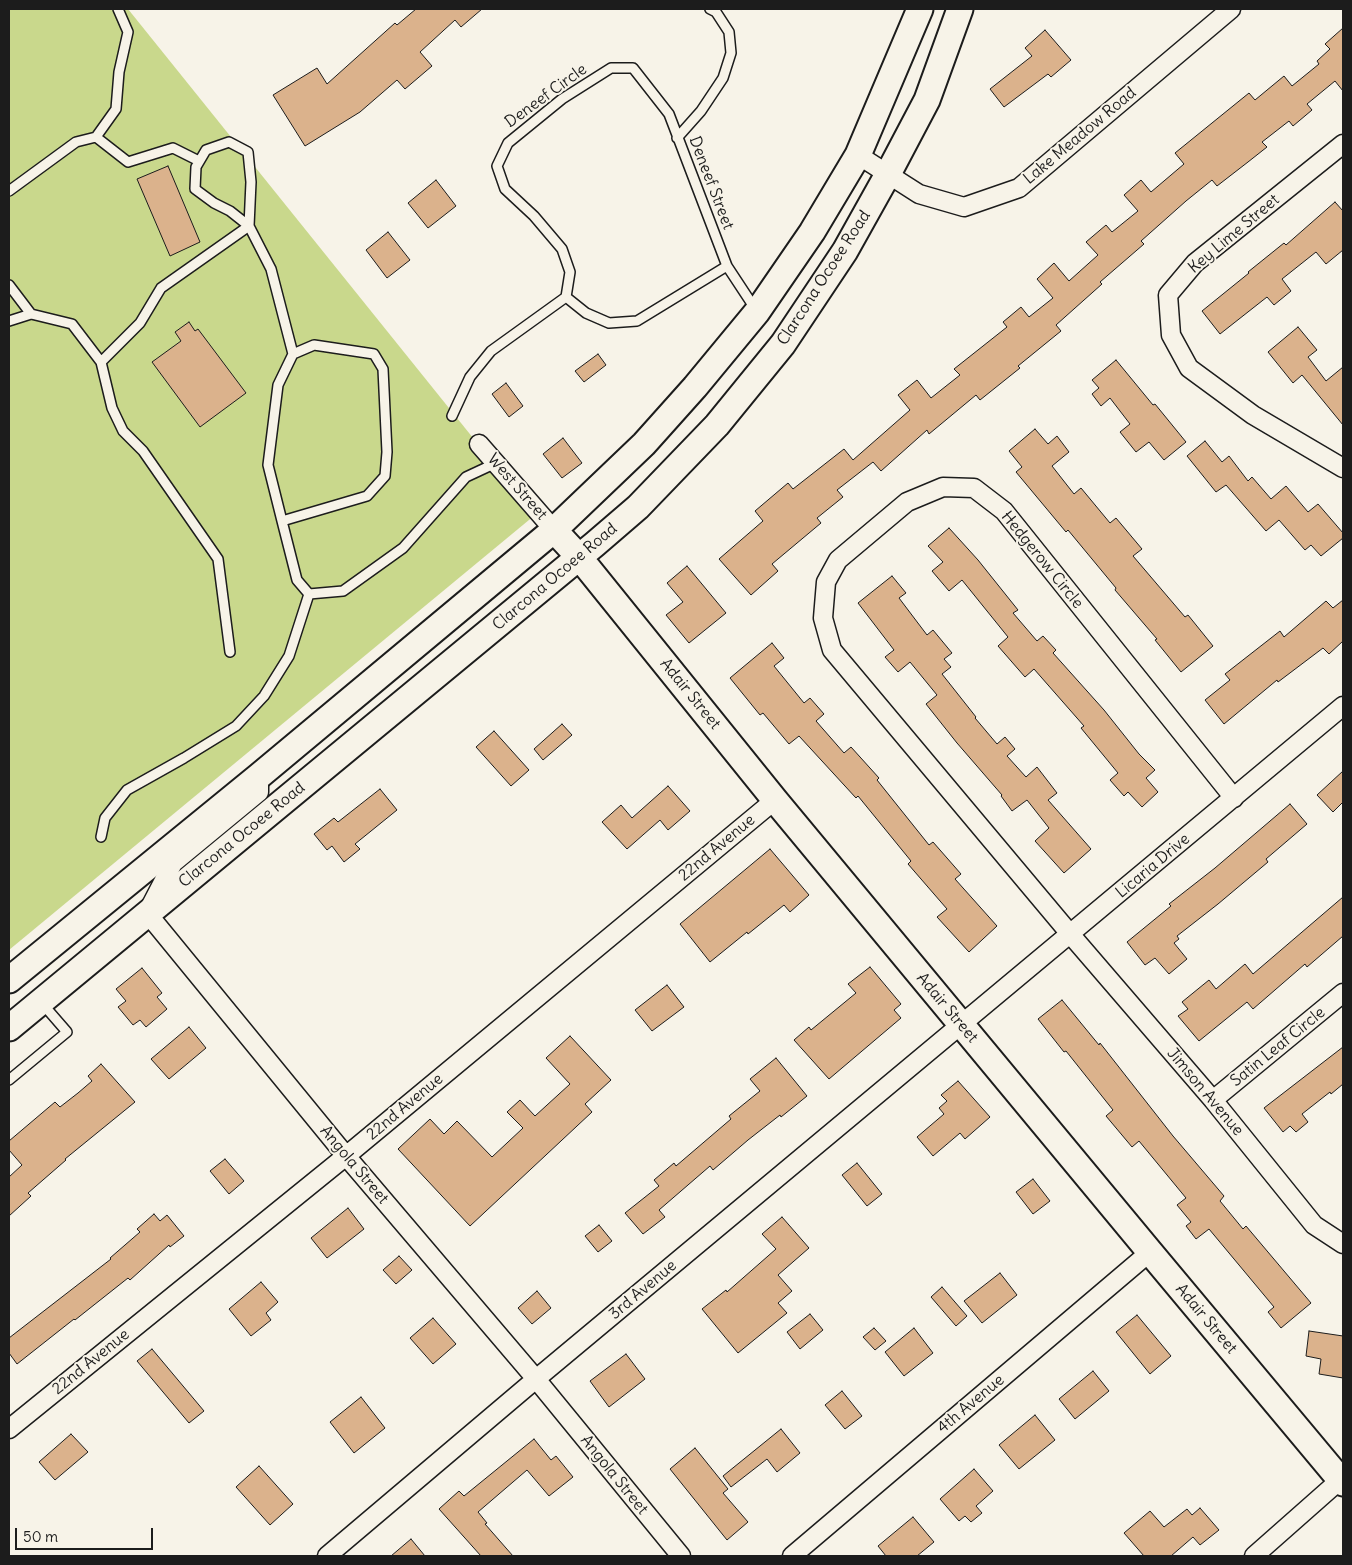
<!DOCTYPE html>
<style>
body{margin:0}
#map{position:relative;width:1352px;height:1565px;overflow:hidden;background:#f7f3e8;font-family:Delius,sans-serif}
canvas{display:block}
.frame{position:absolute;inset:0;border:10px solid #1c1c1c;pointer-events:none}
.scale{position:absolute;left:15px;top:1528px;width:138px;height:22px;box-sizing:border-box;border:2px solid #1c1c1c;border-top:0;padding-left:6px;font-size:15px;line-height:18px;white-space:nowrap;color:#1c1c1c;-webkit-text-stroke:4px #f7f3e8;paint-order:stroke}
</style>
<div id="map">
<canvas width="1352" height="1565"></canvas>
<div class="frame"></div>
<div class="scale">50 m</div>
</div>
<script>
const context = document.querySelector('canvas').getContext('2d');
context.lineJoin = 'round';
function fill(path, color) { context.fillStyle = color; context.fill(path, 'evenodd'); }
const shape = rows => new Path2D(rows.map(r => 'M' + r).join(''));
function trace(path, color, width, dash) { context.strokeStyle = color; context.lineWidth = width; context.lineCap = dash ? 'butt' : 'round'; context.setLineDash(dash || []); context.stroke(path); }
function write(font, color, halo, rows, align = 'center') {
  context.font = font + ' Delius,sans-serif'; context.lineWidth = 4; context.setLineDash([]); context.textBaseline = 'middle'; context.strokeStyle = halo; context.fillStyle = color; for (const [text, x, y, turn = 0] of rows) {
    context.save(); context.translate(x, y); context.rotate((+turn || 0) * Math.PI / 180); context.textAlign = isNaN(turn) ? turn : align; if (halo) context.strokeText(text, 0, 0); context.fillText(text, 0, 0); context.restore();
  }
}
fill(shape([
 [9,9,128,9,535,515,9,950]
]), '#c9d88c');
const building = shape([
 [416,9,482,9,461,27,455,20,420,52,432,66,405,89,397,80,360,112,305,146,273,95,317,68,327,84,395,23,397,25,416,9],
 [1343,28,1343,91,1335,81,1307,104,1312,110,1293,126,1289,121,1262,142,1267,147,1248,162,1217,186,1212,180,1186,201,1141,241,1144,244,1100,282,1102,284,1056,325,1061,331,1018,366,1020,368,980,400,976,395,929,434,927,430,881,471,873,462,837,490,843,497,817,518,821,523,772,564,778,571,751,595,719,559,763,521,755,511,788,483,793,489,844,449,853,460,910,410,898,395,917,380,931,398,960,375,954,369,1007,327,1003,322,1021,307,1029,317,1053,298,1037,279,1054,263,1069,281,1098,255,1086,242,1106,225,1112,232,1138,211,1124,195,1141,180,1151,192,1184,164,1175,153,1249,93,1255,100,1284,76,1292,86,1319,64,1317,61,1330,49,1325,44,1343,28],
 [1045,30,1071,60,1051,77,1048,74,1004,107,990,89,1032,56,1025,48,1045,30],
 [168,166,200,242,170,256,137,179,168,166],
 [436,180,456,206,428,228,408,203,436,180],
 [1335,202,1343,211,1343,250,1326,264,1316,252,1282,279,1291,291,1274,305,1267,297,1220,334,1202,311,1249,273,1248,272,1284,243,1286,245,1335,202],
 [388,232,410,260,387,278,366,250,388,232],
 [189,322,195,331,198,329,246,393,200,427,152,362,181,341,175,332,189,322],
 [1298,327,1317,350,1308,357,1326,381,1343,367,1343,425,1302,375,1293,383,1268,352,1298,327],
 [598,354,606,365,584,382,575,371,598,354],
 [1116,360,1153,405,1155,404,1186,442,1164,460,1149,442,1136,452,1120,432,1130,424,1110,398,1101,406,1092,394,1099,388,1092,380,1116,360],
 [506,383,523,406,509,417,492,394,506,383],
 [1035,429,1048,444,1057,436,1069,452,1052,466,1074,494,1081,488,1110,523,1116,518,1142,549,1133,556,1185,617,1188,615,1213,646,1181,672,1155,640,1157,639,1115,590,1116,588,1068,530,1066,532,1016,472,1022,467,1009,451,1035,429],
 [563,438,582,463,562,478,543,454,563,438],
 [1205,441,1222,462,1229,456,1248,481,1252,477,1271,499,1286,486,1308,512,1318,504,1343,533,1343,538,1321,556,1311,545,1305,550,1279,520,1266,531,1226,485,1216,492,1187,456,1205,441],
 [949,528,978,560,1018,610,1013,613,1037,641,1043,636,1056,650,1053,653,1104,710,1139,754,1155,770,1146,778,1158,792,1142,807,1128,792,1124,796,1110,780,1118,773,1081,728,1084,726,1034,669,1025,677,998,646,1008,637,962,580,949,591,932,571,943,562,928,546,949,528],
 [687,566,726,613,689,643,666,615,683,602,667,583,687,566],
 [892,576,906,593,899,598,927,635,933,630,952,653,944,659,951,667,942,674,976,717,975,718,997,744,1005,737,1015,749,1007,756,1026,777,1037,767,1057,793,1048,800,1091,849,1064,873,1035,841,1049,828,1027,800,1012,811,1001,796,1002,795,957,743,926,704,937,695,910,662,898,672,885,657,894,650,858,603,892,576],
 [1343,600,1343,641,1329,654,1323,648,1278,682,1277,680,1224,724,1205,700,1230,680,1225,674,1280,631,1284,637,1326,601,1333,608,1343,600],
 [772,643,784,658,774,666,804,703,810,698,824,714,816,721,844,753,851,747,879,778,877,780,929,845,933,842,961,874,955,879,997,926,969,952,937,917,947,909,908,864,911,861,858,796,856,798,799,736,789,744,763,713,760,715,730,678,772,643],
 [562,724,572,735,543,760,534,749,562,724],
 [494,731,529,770,511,786,476,747,494,731],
 [1343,771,1343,802,1333,812,1317,795,1343,771],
 [668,786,690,811,668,830,660,820,627,849,602,822,621,805,632,818,668,786],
 [380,789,397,810,355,844,360,849,344,862,332,846,327,850,314,834,334,818,338,822,380,789],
 [1290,804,1307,824,1266,859,1268,862,1218,904,1177,936,1179,939,1174,943,1187,959,1169,974,1155,958,1145,965,1127,942,1171,906,1169,904,1215,868,1290,804],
 [770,849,809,895,790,912,784,905,748,934,747,932,710,962,680,924,770,849],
 [1343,897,1343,936,1307,967,1305,964,1253,1009,1247,1002,1199,1041,1178,1016,1188,1009,1182,1002,1209,980,1216,989,1245,964,1253,974,1343,897],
 [870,967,901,1004,894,1010,901,1018,829,1079,794,1040,809,1027,811,1030,856,993,848,984,870,967],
 [142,968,162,993,157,997,167,1009,146,1027,140,1020,133,1025,118,1007,126,1001,116,989,142,968],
 [667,985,684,1007,652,1031,635,1010,667,985],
 [1062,1000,1099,1045,1100,1043,1173,1136,1224,1196,1220,1201,1243,1229,1246,1226,1311,1303,1281,1328,1268,1312,1274,1307,1209,1229,1196,1239,1186,1226,1191,1222,1177,1205,1186,1198,1139,1141,1132,1147,1106,1116,1113,1110,1066,1051,1064,1052,1038,1019,1062,1000],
 [189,1027,206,1048,169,1079,151,1059,189,1027],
 [570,1036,611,1080,585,1104,592,1112,470,1226,398,1149,430,1119,444,1134,457,1121,492,1157,523,1128,507,1112,520,1100,535,1116,570,1084,546,1058,570,1036],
 [1343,1047,1343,1084,1331,1094,1330,1092,1302,1114,1308,1122,1296,1132,1290,1126,1283,1132,1264,1108,1343,1047],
 [776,1058,807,1096,781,1117,780,1115,748,1140,713,1170,710,1166,659,1210,665,1217,643,1234,625,1213,659,1186,654,1180,674,1163,676,1166,731,1119,729,1116,760,1091,750,1079,776,1058],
 [101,1064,135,1102,65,1159,66,1160,28,1193,31,1196,9,1216,9,1177,22,1165,9,1150,9,1141,55,1102,60,1107,78,1093,92,1081,88,1076,101,1064],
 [958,1081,990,1117,965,1139,960,1133,933,1156,917,1137,944,1114,939,1108,947,1101,941,1095,958,1081],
 [225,1159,244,1181,229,1194,210,1171,225,1159],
 [857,1163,882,1194,867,1206,842,1175,857,1163],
 [1033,1179,1050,1201,1033,1214,1016,1192,1033,1179],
 [348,1208,364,1229,327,1258,311,1238,348,1208],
 [154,1214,160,1221,167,1215,184,1236,170,1247,169,1245,130,1280,128,1278,75,1320,74,1319,17,1364,9,1353,9,1338,111,1259,110,1258,140,1232,137,1229,154,1214],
 [782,1217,809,1248,778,1275,792,1291,778,1303,787,1313,738,1353,702,1309,726,1290,727,1292,776,1249,762,1234,782,1217],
 [599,1225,612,1241,598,1252,585,1236,599,1225],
 [399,1256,412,1270,396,1284,383,1270,399,1256],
 [1000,1273,1017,1295,982,1323,964,1301,1000,1273],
 [261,1282,278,1302,266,1313,271,1320,251,1336,229,1309,261,1282],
 [942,1287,967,1316,956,1326,931,1297,942,1287],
 [537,1291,551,1308,532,1324,518,1308,537,1291],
 [810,1314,823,1330,800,1349,787,1332,810,1314],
 [1137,1315,1171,1356,1150,1374,1116,1332,1137,1315],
 [433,1318,456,1344,433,1364,410,1338,433,1318],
 [874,1328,886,1341,875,1350,863,1337,874,1328],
 [914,1328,933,1353,904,1376,885,1352,914,1328],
 [1309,1331,1343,1336,1343,1378,1319,1374,1321,1359,1306,1356,1309,1331],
 [152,1349,204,1411,189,1423,137,1361,152,1349],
 [626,1354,645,1379,609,1407,590,1381,626,1354],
 [1093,1371,1109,1391,1075,1419,1059,1399,1093,1371],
 [842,1391,862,1416,845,1429,825,1405,842,1391],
 [361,1397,385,1428,354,1453,330,1422,361,1397],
 [1035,1415,1055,1440,1019,1469,999,1445,1035,1415],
 [781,1429,800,1453,777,1472,767,1459,731,1487,723,1476,781,1429],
 [71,1434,88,1452,55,1480,39,1462,71,1434],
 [534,1439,551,1460,556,1456,573,1477,549,1496,527,1470,478,1512,487,1523,485,1524,513,1556,481,1556,439,1509,459,1491,464,1496,534,1439],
 [695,1448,728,1489,723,1493,748,1522,727,1540,670,1469,695,1448],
 [259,1466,293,1504,270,1525,236,1487,259,1466],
 [974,1469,993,1491,976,1506,982,1513,971,1522,965,1516,959,1521,940,1499,974,1469],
 [1200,1508,1219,1530,1200,1545,1193,1537,1171,1556,1144,1556,1124,1533,1150,1511,1164,1527,1187,1509,1192,1515,1200,1508],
 [913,1517,934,1542,917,1556,886,1556,878,1546,913,1517],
 [411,1539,425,1556,391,1556,411,1539]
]);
fill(building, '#dbb28c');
trace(building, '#1c1c1c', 1);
const lane = shape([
 [96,137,128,162,173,148,199,161],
 [677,138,701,111,723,78,731,53,729,32,716,12,710,9],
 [9,191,76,142,96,137,116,109,119,72,128,32,118,9],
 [9,285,31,314],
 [566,297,586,313,609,323,637,321,727,266],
 [9,321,31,314,72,324,101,362,112,408,123,431,143,451,218,559,230,652],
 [101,362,140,323,161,288,249,226,230,211,214,203,195,189,196,167,206,150,229,142,248,152,251,182,249,226,271,269,293,354],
 [452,416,470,377,491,351,566,297,570,272,562,249,534,216,505,189,497,166,508,143,562,99,611,68,633,68,669,114,727,266,756,310],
 [282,521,367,496,385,476,387,452,383,369,374,354,314,345,293,354,278,385,268,465,282,521,297,580,309,594,343,591,403,548,466,477,496,463],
 [101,837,105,818,127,790,184,758,236,726,264,696,289,656,309,594],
 [9,1080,67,1032,41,1002]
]);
const street = shape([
 [1343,144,1195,263,1168,295,1171,335,1189,368,1253,415,1343,468],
 [858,155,919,194,964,207,1019,188,1231,9],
 [479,444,554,530],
 [259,776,259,792,173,863,147,913,346,1156,536,1379,681,1556],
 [1234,798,1004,511,974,488,943,487,907,502,838,560,826,582,823,618,832,650,1071,935,1213,1100,1314,1225,1343,1244],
 [1213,1100,1343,993],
 [9,1429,346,1156,775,800],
 [327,1556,536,1379,1343,706],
 [792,1556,1150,1252],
 [1254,1556,1340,1480]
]);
const secondary = shape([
 [554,530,579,557,775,800,1150,1252,1343,1483],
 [9,980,259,776,554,530,644,444,695,387,757,312,812,232,858,155,920,9],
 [9,1028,595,544,638,507,717,425,783,344,845,251,888,174,927,100,960,9]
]);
trace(lane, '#1c1c1c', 12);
trace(street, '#1c1c1c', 21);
trace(secondary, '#1c1c1c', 29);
trace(lane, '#f7f3e8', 9);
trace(street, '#f7f3e8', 18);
trace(secondary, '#f7f3e8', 25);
write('16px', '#1c1c1c', '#f7f3e8', [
 ["Deneef Circle",546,96,-36],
 ["Lake Meadow Road",1080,136,-40],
 ["Deneef Street",711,183,69],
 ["Key Lime Street",1234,234,-40],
 ["Clarcona Ocoee Road",824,278,-57],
 ["West Street",517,487,49],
 ["Hedgerow Circle",1042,560,51],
 ["Clarcona Ocoee Road",555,577,-40],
 ["Adair Street",690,694,51],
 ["Clarcona Ocoee Road",242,835,-39],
 ["22nd Avenue",717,848,-40],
 ["Licaria Drive",1153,866,-40],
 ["Adair Street",947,1008,50],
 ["Satin Leaf Circle",1278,1047,-39],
 ["Jimson Avenue",1205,1092,50],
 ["22nd Avenue",405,1107,-40],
 ["Angola Street",354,1165,50],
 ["3rd Avenue",643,1290,-40],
 ["Adair Street",1206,1319,50],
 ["22nd Avenue",91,1362,-39],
 ["4th Avenue",971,1404,-40],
 ["Angola Street",614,1475,51]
]);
</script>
